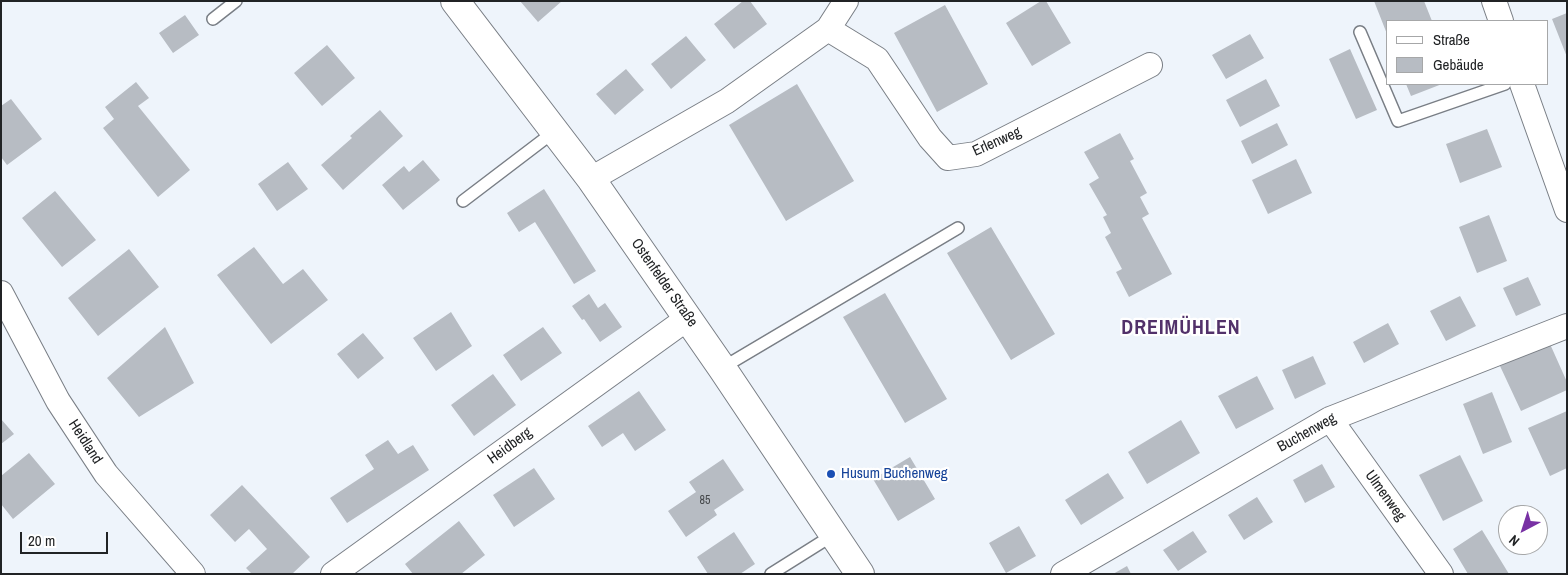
<!DOCTYPE html>
<meta charset="utf-8">
<style>
body{margin:0}
#map{position:relative;width:1568px;height:575px;overflow:hidden;background:#eef4fb;font-family:"Archivo Narrow",sans-serif}
canvas{display:block}
.frame{position:absolute;inset:0;border:2px solid #212325;pointer-events:none}
.legend{position:absolute;left:1386px;top:20px;width:162px;height:65px;box-sizing:border-box;background:#fff;border:1px solid #a6a7a8;margin:0;padding:6px 9px;list-style:none;font-size:15px;color:#212325}
.legend li{display:flex;align-items:center;gap:10px;height:25px}
.legend b{width:25px;border:1px solid #a6a7a8}
.north{position:absolute;left:1498px;top:505px;width:50px;height:50px;box-sizing:border-box;background:#fff;border:1px solid #a6a7a8;border-radius:50%;rotate:220deg;font-size:14px;font-weight:700;line-height:20px;text-align:center;color:#212325}
.north::after{content:'';display:block;margin:auto;width:18px;height:22px;background:#7831a4;clip-path:polygon(50% 0,100% 100%,50% 72%,0 100%)}
.scale{position:absolute;left:20px;top:532px;width:88px;height:22px;box-sizing:border-box;border:2px solid #212325;border-top:0;padding-left:6px;font-size:15px;line-height:18px;white-space:nowrap;color:#212325;-webkit-text-stroke:4px #fff;paint-order:stroke}
</style>
<div id="map">
<canvas width="1568" height="575"></canvas>
<div class="frame"></div>
<ul class="legend">
<li><b style="height:6px;background:#fff"></b>Straße</li>
<li><b style="height:14px;background:#b7bcc3"></b>Gebäude</li>
</ul>
<div class="north">N</div>
<div class="scale">20 m</div>
</div>
<script>
const context = document.querySelector('canvas').getContext('2d');
context.lineJoin = 'round';
function fill(path, color) { context.fillStyle = color; context.fill(path, 'evenodd'); }
const shape = rows => new Path2D(rows.map(r => 'M' + r).join(''));
function trace(path, color, width, dash) { context.strokeStyle = color; context.lineWidth = width; context.lineCap = dash ? 'butt' : 'round'; context.setLineDash(dash || []); context.stroke(path); }
function write(font, color, halo, rows, align = 'center') {
  context.font = font + ' "Archivo Narrow",sans-serif'; context.lineWidth = 4.5; context.setLineDash([]); context.textBaseline = 'middle'; context.strokeStyle = halo; context.fillStyle = color; for (const [text, x, y, turn = 0] of rows) {
    context.save(); context.translate(x, y); context.rotate((+turn || 0) * Math.PI / 180); context.textAlign = isNaN(turn) ? turn : align; if (halo) context.strokeText(text, 0, 0); context.fillText(text, 0, 0); context.restore();
  }
}
fill(shape([
 [520,1,562,1,538,22],
 [743,1,750,1,767,24,734,49,714,24],
 [1041,1,1046,1,1071,43,1032,66,1006,23],
 [1374,1,1424,1,1432,21,1387,21,1387,34],
 [945,5,988,84,937,112,894,33],
 [1567,13,1567,57,1552,19],
 [185,15,199,35,173,53,159,33],
 [1250,34,1264,58,1226,79,1212,55],
 [686,36,706,60,671,89,651,64],
 [327,45,355,78,322,106,294,73],
 [1350,49,1377,110,1356,119,1329,59],
 [626,69,644,90,615,115,596,94],
 [1266,79,1280,106,1240,127,1226,100],
 [136,82,149,98,138,106,190,170,158,197,103,128,114,119,105,107],
 [797,84,854,181,786,221,729,125],
 [1406,84,1442,84,1411,96],
 [11,99,42,139,7,165,1,157,1,106],
 [380,110,403,136,343,190,321,165,352,138,350,136],
 [1277,123,1288,145,1252,164,1241,141],
 [1487,129,1502,167,1460,183,1446,144],
 [1120,133,1134,159,1130,161,1147,193,1140,197,1149,214,1142,218,1172,274,1129,297,1116,272,1122,269,1105,237,1111,233,1103,217,1107,215,1089,184,1099,178,1084,152],
 [1296,159,1312,193,1268,214,1252,180],
 [423,160,440,180,403,210,382,185,404,166,409,172],
 [288,162,308,189,277,211,258,184],
 [544,189,596,271,574,284,535,222,519,232,507,213],
 [55,191,96,240,62,267,22,218],
 [1489,215,1507,261,1477,273,1459,227],
 [991,227,1055,334,1011,360,947,253],
 [254,247,283,284,303,269,328,300,271,344,217,275],
 [129,249,159,287,98,336,68,298],
 [1528,277,1541,305,1516,316,1503,288],
 [885,293,947,399,905,423,843,317],
 [589,294,598,308,605,303,622,327,600,342,584,319,582,320,572,306],
 [1460,296,1476,326,1446,341,1430,311],
 [451,312,472,346,436,371,413,338],
 [1388,323,1399,344,1364,363,1353,342],
 [165,327,194,383,139,417,107,378],
 [543,327,562,353,521,381,503,355],
 [363,333,384,358,358,379,337,354],
 [1550,344,1567,382,1567,390,1521,411,1500,366],
 [1313,356,1326,384,1295,399,1282,370],
 [493,374,516,405,474,436,451,405],
 [1257,376,1274,409,1236,429,1218,396],
 [639,391,666,430,635,451,623,433,602,447,588,426],
 [1492,392,1512,442,1483,454,1463,404],
 [1567,411,1567,468,1550,476,1528,428],
 [1,419,14,434,1,444],
 [1181,420,1200,453,1147,484,1128,452],
 [388,440,398,454,413,445,429,470,347,523,330,498,374,469,365,455],
 [29,453,55,484,13,519,1,504,1,476],
 [1460,455,1483,501,1443,521,1419,475],
 [910,457,935,499,898,521,873,479],
 [723,459,744,490,714,510,717,515,686,537,668,511,696,492,689,482],
 [1322,464,1335,487,1305,503,1293,480],
 [534,468,555,499,514,527,493,495],
 [1108,473,1124,498,1081,525,1065,500],
 [242,485,310,557,292,574,252,574,246,568,267,549,249,529,235,542,210,515],
 [1257,497,1273,522,1244,540,1228,515],
 [459,521,485,555,461,574,413,574,405,564],
 [1019,526,1036,556,1006,573,989,543],
 [1482,530,1509,574,1468,574,1453,549],
 [1193,531,1207,552,1178,571,1163,550],
 [734,532,755,564,740,574,708,574,697,557],
 [1127,566,1131,574,1113,574]
]), '#b7bcc3');
const lane = shape([
 [213,19,236,1],
 [1360,32,1398,121,1505,84],
 [463,201,555,131],
 [722,368,958,228],
 [771,574,833,535]
]);
const street = shape([
 [1494,1,1501,21],
 [828,29,877,59,930,138,948,158,976,154,1150,65],
 [1522,84,1567,210],
 [591,179,727,101,828,29,846,1],
 [1,293,58,401,106,474,193,574],
 [1330,419,1441,574],
 [333,574,688,318],
 [1063,574,1330,419,1567,326]
]);
const secondary = shape([
 [455,1,591,179,722,368,860,574]
]);
trace(lane, '#797e85', 14);
trace(street, '#797e85', 26);
trace(secondary, '#797e85', 30);
trace(lane, '#fff', 11);
trace(street, '#fff', 24);
trace(secondary, '#fff', 28);
for (const [x, y, r, color] of [
 [831,474,5,"#1a4fb4"]
]) { const dot = new Path2D(); dot.arc(x, y, r, 0, 2 * Math.PI); context.fillStyle = color; context.fill(dot); trace(dot, '#fff', 2); }
write('12px', '#46494c', null, [
 ["85",705,501]
]);
write('15px', '#212325', '#fff', [
 ["Erlenweg",997,142,-24],
 ["Ostenfelder Straße",664,283,55],
 ["Buchenweg",1307,433,-29],
 ["Heidland",85,442,57],
 ["Heidberg",510,446,-36],
 ["Ulmenweg",1385,496,54]
]);
write('15px', '#164399', '#fff', [
 ["Husum Buchenweg",841,474]
], 'left');
context.letterSpacing = '1px';
write('bold 20px', '#52316a', '#fff', [
 ["DREIMÜHLEN",1181,329]
]);
context.letterSpacing = '0px';
</script>
